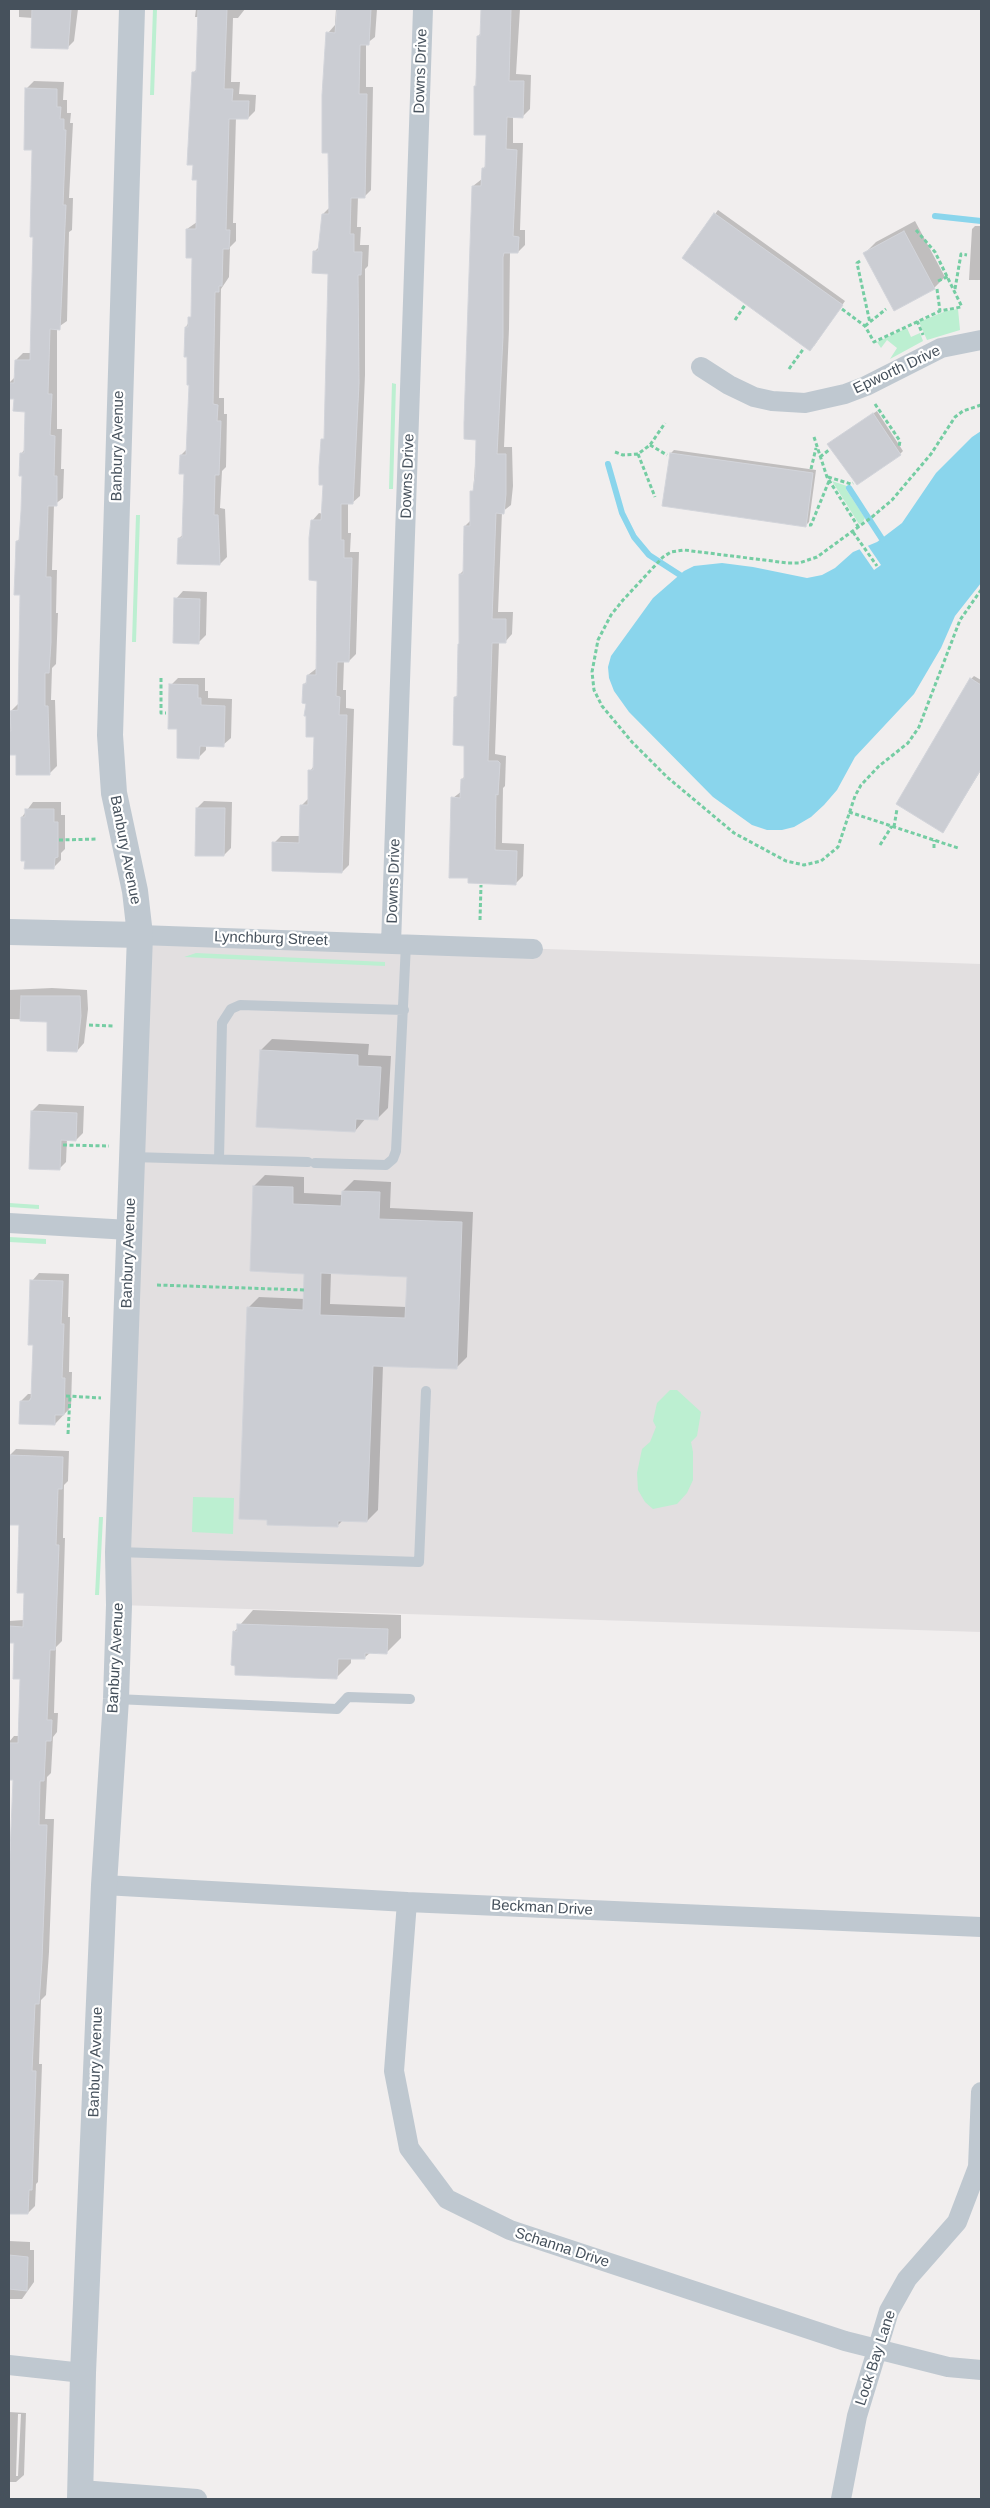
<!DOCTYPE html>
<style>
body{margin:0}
#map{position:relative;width:990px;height:2508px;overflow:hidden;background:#f1eeee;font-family:Arial,sans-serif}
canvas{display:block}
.frame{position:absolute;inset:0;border:10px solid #46515c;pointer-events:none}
</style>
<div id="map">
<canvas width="990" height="2508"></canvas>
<div class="frame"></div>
</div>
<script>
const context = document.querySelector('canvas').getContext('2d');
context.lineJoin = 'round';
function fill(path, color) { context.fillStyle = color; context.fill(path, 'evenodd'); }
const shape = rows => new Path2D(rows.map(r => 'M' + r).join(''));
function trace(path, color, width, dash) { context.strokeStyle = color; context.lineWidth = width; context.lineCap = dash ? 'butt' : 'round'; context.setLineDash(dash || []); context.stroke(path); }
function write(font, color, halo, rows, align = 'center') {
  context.font = font + ' Arial,sans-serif'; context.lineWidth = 4.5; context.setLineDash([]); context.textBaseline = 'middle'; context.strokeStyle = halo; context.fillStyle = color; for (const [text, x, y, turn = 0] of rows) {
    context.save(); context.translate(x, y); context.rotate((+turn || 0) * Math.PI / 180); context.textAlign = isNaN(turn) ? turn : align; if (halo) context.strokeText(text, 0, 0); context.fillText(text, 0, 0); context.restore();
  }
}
fill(shape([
 [140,935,981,964,981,1632,119,1605]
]), '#e2dfe0');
fill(shape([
 [153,9,157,9,154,95,150,95],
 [958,309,960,330,927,340,919,322,946,311],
 [907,328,911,337,920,333,923,341,890,359,897,348,887,340,881,348,877,342],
 [392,383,396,384,393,489,389,489],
 [832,481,847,486,846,489,865,518,862,523,859,524],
 [136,515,140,515,136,642,132,642],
 [196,953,385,962,385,966,184,957],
 [9,1203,39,1205,39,1209,9,1207],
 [9,1237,46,1239,46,1244,9,1242],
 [670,1390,677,1390,701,1412,697,1436,691,1442,693,1452,693,1480,687,1493,677,1504,653,1509,645,1502,638,1490,637,1473,642,1449,650,1442,656,1427,653,1421,657,1403],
 [193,1497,234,1498,233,1534,192,1532],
 [99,1517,103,1517,99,1595,95,1595]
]), '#bcefd1');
fill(shape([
 [981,431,981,583,955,616,941,648,914,694,855,757,837,790,824,805,811,817,794,827,782,830,767,830,752,825,713,797,629,712,614,691,609,678,608,667,611,656,653,598,684,571,694,566,722,563,753,567,807,578,822,575,835,568,853,552,877,542,902,523,936,473,972,437]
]), '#8ad5ec');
fill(shape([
 [866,543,881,565,874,570,858,547]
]), '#f1eeee');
fill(shape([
 [19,9,78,9,74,41,67,48,33,18,19,17],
 [196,9,245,9,238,18,233,18,231,82,240,82,239,94,256,95,255,111,248,118,236,117,233,223,236,223,236,241,230,247,229,277,221,289,219,398,224,398,224,414,227,414,226,467,222,471,220,508,225,509,227,557,220,564,179,538,184,534,185,473,181,455,188,448,190,383,186,327,193,314,194,256,187,229,197,222,198,178,193,73,197,69,199,17,195,17],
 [336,9,377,9,375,37,366,44,366,87,373,87,371,190,364,197,358,197,357,227,361,227,360,245,369,245,368,266,365,269,365,375,360,496,352,503,348,503,348,533,351,533,350,552,359,552,356,654,349,661,344,661,343,690,346,690,346,708,354,709,349,865,342,872,274,843,281,836,301,836,301,806,309,798,310,771,314,766,316,736,304,684,308,681,308,675,317,668,319,579,312,521,319,513,323,514,323,440,325,437,330,273,314,252,320,246,323,214,330,207,328,33,335,25],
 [482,9,520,9,516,74,531,75,530,109,523,116,513,116,513,143,523,143,520,230,525,230,525,245,518,252,510,252,509,329,504,447,512,447,513,486,511,505,502,512,498,612,513,612,512,634,505,642,499,642,495,754,506,756,505,786,503,788,502,843,524,844,523,876,516,883,453,798,462,791,462,779,465,776,466,744,455,697,458,695,461,643,460,574,464,570,465,526,471,520,477,439,473,186,482,179,483,169,486,165,487,134,474,118,478,36,481,33],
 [34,81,64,82,63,100,67,100,67,113,71,113,70,123,73,123,69,198,73,198,72,230,69,232,67,321,57,328,57,429,62,429,61,469,64,469,63,498,54,505,52,570,57,570,56,613,58,613,56,664,52,668,51,700,55,700,57,766,49,774,17,754,9,754,11,711,19,703,22,594,17,541,21,538,23,475,21,454,25,449,26,410,15,397,9,397,9,383,16,376,16,360,23,353,31,353,34,236,34,148,27,88],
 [718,210,845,301,814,346,684,258],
 [915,221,945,277,934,288,865,253,876,242],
 [975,226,981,226,981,280,969,280,972,229],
 [877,411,903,451,900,454,832,441],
 [674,450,816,470,809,522,806,525,671,453],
 [183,591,207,592,206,635,198,643,176,599],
 [974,676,981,680,981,770,943,832,971,679],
 [178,678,205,678,205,691,208,691,208,698,232,699,231,738,223,745,206,745,206,750,199,757,178,728,171,685],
 [204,801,232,802,231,848,224,855,197,808],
 [33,802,61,802,61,815,65,815,65,849,61,853,61,860,54,867,22,817],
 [52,988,87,990,88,1009,84,1043,77,1051,49,1020,9,1019,9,990],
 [272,1039,369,1044,368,1055,391,1056,388,1108,377,1119,366,1118,355,1131,261,1050],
 [39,1104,84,1106,83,1133,76,1140,67,1139,66,1162,59,1169,32,1111],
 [265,1175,304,1177,304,1193,343,1195,343,1191,354,1180,391,1182,390,1208,473,1212,467,1357,456,1368,383,1365,378,1510,367,1521,343,1520,337,1526,248,1308,259,1297,305,1299,306,1272,254,1186],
 [331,1272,408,1275,407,1307,330,1304],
 [39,1273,69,1274,68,1317,70,1317,69,1372,72,1372,71,1407,55,1424,21,1401,28,1394,32,1394,34,1344,32,1281],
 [16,1449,69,1451,68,1481,64,1485,63,1538,65,1538,62,1641,56,1647,54,1713,58,1713,57,1732,53,1737,51,1773,47,1777,45,1819,54,1819,49,1952,46,1995,41,2000,39,2064,42,2064,38,2182,36,2184,35,2206,28,2213,9,2213,9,1987,14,1779,11,1758,9,1758,9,1742,14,1736,20,1736,21,1678,16,1642,9,1642,9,1621,24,1620,26,1592,20,1524,9,1524,9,1456],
 [253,1610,401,1615,401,1638,386,1653,371,1652,364,1658,351,1658,351,1663,336,1678,237,1664,234,1632],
 [9,2241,30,2242,30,2250,34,2250,34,2282,22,2299,9,2299],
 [9,2412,26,2413,24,2475,16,2482,9,2482],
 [18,2414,21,2414,18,2476,16,2476]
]), '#0003');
trace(shape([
 [935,216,981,221],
 [608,464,622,513,634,537,649,555,680,575],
 [849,488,882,539]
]), '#8ad5ec', 6);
const building = shape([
 [32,9,71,9,68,49,31,48,32,9],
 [198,9,227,9,224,89,233,89,232,101,249,101,248,119,229,119,226,230,230,230,229,249,223,249,222,286,219,286,219,292,215,292,213,404,218,405,217,421,221,421,219,475,215,475,214,515,218,515,220,565,177,564,178,538,182,538,184,474,179,474,180,455,186,455,189,385,187,385,187,357,184,357,185,327,188,327,188,317,191,317,192,258,186,258,186,229,196,229,197,180,192,180,193,165,187,165,192,72,196,72,198,9],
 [337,9,371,9,369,45,360,45,359,94,367,94,365,198,351,198,350,234,354,234,354,252,362,252,361,275,358,275,359,383,353,504,341,504,341,540,344,540,344,558,352,558,349,662,337,662,336,696,340,697,339,715,347,715,342,873,272,871,272,842,299,843,300,805,308,805,308,770,313,770,314,737,306,737,306,716,304,716,306,704,302,703,303,684,306,684,307,675,316,675,317,581,309,580,309,538,311,520,321,520,323,485,319,485,319,467,321,439,324,439,328,274,312,273,313,251,318,251,322,214,329,214,328,153,322,153,322,95,326,32,335,33,337,9],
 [481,9,511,9,509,81,524,81,523,118,507,117,506,149,517,150,513,236,519,237,518,253,504,253,503,257,503,337,497,454,506,454,506,494,504,514,496,513,492,619,506,619,506,643,492,643,488,761,498,761,500,763,498,795,496,794,495,850,517,851,516,885,468,883,468,878,449,878,451,797,460,798,461,779,464,779,464,746,453,745,454,697,457,697,458,644,459,644,459,574,463,574,464,526,470,526,470,491,473,491,475,477,476,440,464,439,464,423,472,186,481,186,482,168,485,168,486,135,474,135,474,86,476,86,477,36,480,36,481,9],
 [25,88,57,89,57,107,61,107,60,119,64,119,64,130,66,130,63,205,66,205,60,330,50,329,48,394,52,394,50,435,55,436,54,476,57,476,57,506,48,506,46,577,51,577,51,642,49,673,45,673,45,706,48,706,50,775,16,775,16,755,9,755,9,731,11,731,10,711,18,710,20,595,14,595,15,570,16,541,19,541,21,511,22,476,19,476,20,453,24,453,25,412,13,411,14,399,9,399,9,383,14,383,15,360,30,360,33,237,30,237,32,150,24,150,25,88],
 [714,213,843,305,810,351,682,258,714,213],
 [904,231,935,289,894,311,863,253,904,231],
 [873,413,901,455,857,485,827,444,873,413],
 [670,453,813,473,806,527,662,506,670,453],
 [174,598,200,599,199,644,173,643,174,598],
 [970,678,981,685,981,769,943,833,896,804,970,678],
 [169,684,198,685,198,698,201,698,201,705,225,706,224,747,200,746,199,759,177,758,177,729,168,729,169,684],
 [196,808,225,808,224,856,195,856,196,808],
 [25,809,54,809,54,822,58,822,58,857,55,858,54,869,24,869,25,861,21,861,21,817,25,817,25,809],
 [21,996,80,996,81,1016,77,1052,47,1051,47,1022,20,1021,21,996],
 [260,1050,358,1055,358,1066,381,1067,378,1120,356,1119,355,1132,256,1127,260,1050],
 [31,1111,77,1113,76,1141,61,1140,60,1170,29,1169,31,1111],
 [253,1186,293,1187,293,1204,341,1206,342,1191,380,1192,379,1219,462,1222,457,1369,373,1366,367,1522,338,1521,338,1527,267,1525,267,1520,239,1519,247,1307,303,1310,304,1274,250,1271,253,1186],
 [321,1273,407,1277,405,1318,320,1315,321,1273],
 [30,1280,63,1281,61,1324,64,1324,62,1378,65,1378,64,1415,55,1415,55,1425,19,1424,20,1401,29,1401,31,1398,33,1345,28,1345,30,1280],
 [9,1455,63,1457,62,1489,58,1489,56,1545,59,1545,55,1650,50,1650,47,1720,52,1720,51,1741,46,1741,44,1781,40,1781,39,1825,47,1825,42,1960,39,2004,35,2004,32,2071,36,2071,32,2190,29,2190,28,2214,9,2214,9,1877,13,1780,9,1780,9,1743,18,1743,20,1679,13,1679,14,1643,9,1643,9,1626,23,1627,24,1593,17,1593,19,1525,9,1525,9,1455],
 [237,1624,388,1629,387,1654,365,1653,365,1659,338,1659,337,1679,235,1675,235,1666,231,1665,233,1631,237,1632,237,1624],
 [9,2255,28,2257,27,2291,9,2289,9,2255]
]);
fill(building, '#cbcdd3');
trace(building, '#d2d4da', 1);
trace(shape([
 [916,230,935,252,962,307],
 [860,261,857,263,870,323],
 [938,281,949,276],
 [937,289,940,311],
 [955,289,961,254,967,255],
 [842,309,865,326,874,342,940,311,961,307],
 [735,320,745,305],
 [917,321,923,335],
 [865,326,886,309],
 [789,369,804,348],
 [875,404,900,441,899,447],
 [981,405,963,411,955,417,931,454,892,500,872,517,817,557,799,563,788,563,684,550,671,552,663,557,623,600,611,615,598,640,592,672,594,690,602,706,632,742,667,777,734,833,786,861,804,865,821,861,838,847,855,796,861,785,879,766,908,743,919,727,960,620,981,590],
 [814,437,827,477,859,528],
 [650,445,667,455],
 [615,452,623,455,638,454,650,445,665,423],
 [638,454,655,497],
 [820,457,829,450],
 [811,469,816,448],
 [828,477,851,484,853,483],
 [809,525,811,525,829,481],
 [853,532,877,566],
 [161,678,161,713,166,713],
 [849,812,958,848],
 [894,827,897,809],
 [59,840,97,839],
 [880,845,892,826],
 [934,848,934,840],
 [480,920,481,885],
 [89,1025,114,1026],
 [63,1145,109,1146],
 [157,1285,304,1290],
 [66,1396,101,1398],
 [68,1434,70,1396]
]), '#75cda3', 3, [4, 2.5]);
trace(shape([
 [132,1157,308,1162],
 [219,1159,222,1023,231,1009,240,1005,404,1010],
 [315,1163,386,1165,393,1159,396,1151,406,944],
 [118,1552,419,1562,426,1391],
 [116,1699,337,1709,348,1697,410,1699]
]), '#bfc8d0', 10);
trace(shape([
 [701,367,729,385,754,397,772,401,805,403,845,394,866,386,941,348,981,340],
 [140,935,533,949],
 [391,944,423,9],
 [9,1223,129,1230],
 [104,1885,407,1902,981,1927],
 [407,1902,394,2071,409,2148,447,2199,510,2230,845,2341,948,2367,981,2370],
 [9,2365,83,2373],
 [81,2490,197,2499],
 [841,2499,857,2416,889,2311,907,2279,957,2222,978,2167,981,2092]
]), '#bfc8d0', 20);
trace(shape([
 [9,932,140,935],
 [80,2499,83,2373,104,1885,116,1699,119,1605,118,1552,140,935,135,891,114,793,110,735,132,9]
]), '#bfc8d0', 26);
write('15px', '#46515c', '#fff', [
 ["Downs Drive",421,71,-88],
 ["Epworth Drive",897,370,-25],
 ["Banbury Avenue",118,446,-89],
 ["Downs Drive",408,476,-88],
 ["Banbury Avenue",125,850,79],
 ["Downs Drive",394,881,-88],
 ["Lynchburg Street",271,939,2],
 ["Banbury Avenue",129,1253,-88],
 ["Banbury Avenue",116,1658,-87],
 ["Beckman Drive",542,1908,3],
 ["Banbury Avenue",96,2062,-88],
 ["Schanna Drive",562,2248,18],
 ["Lock Bay Lane",876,2358,-72]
]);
</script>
